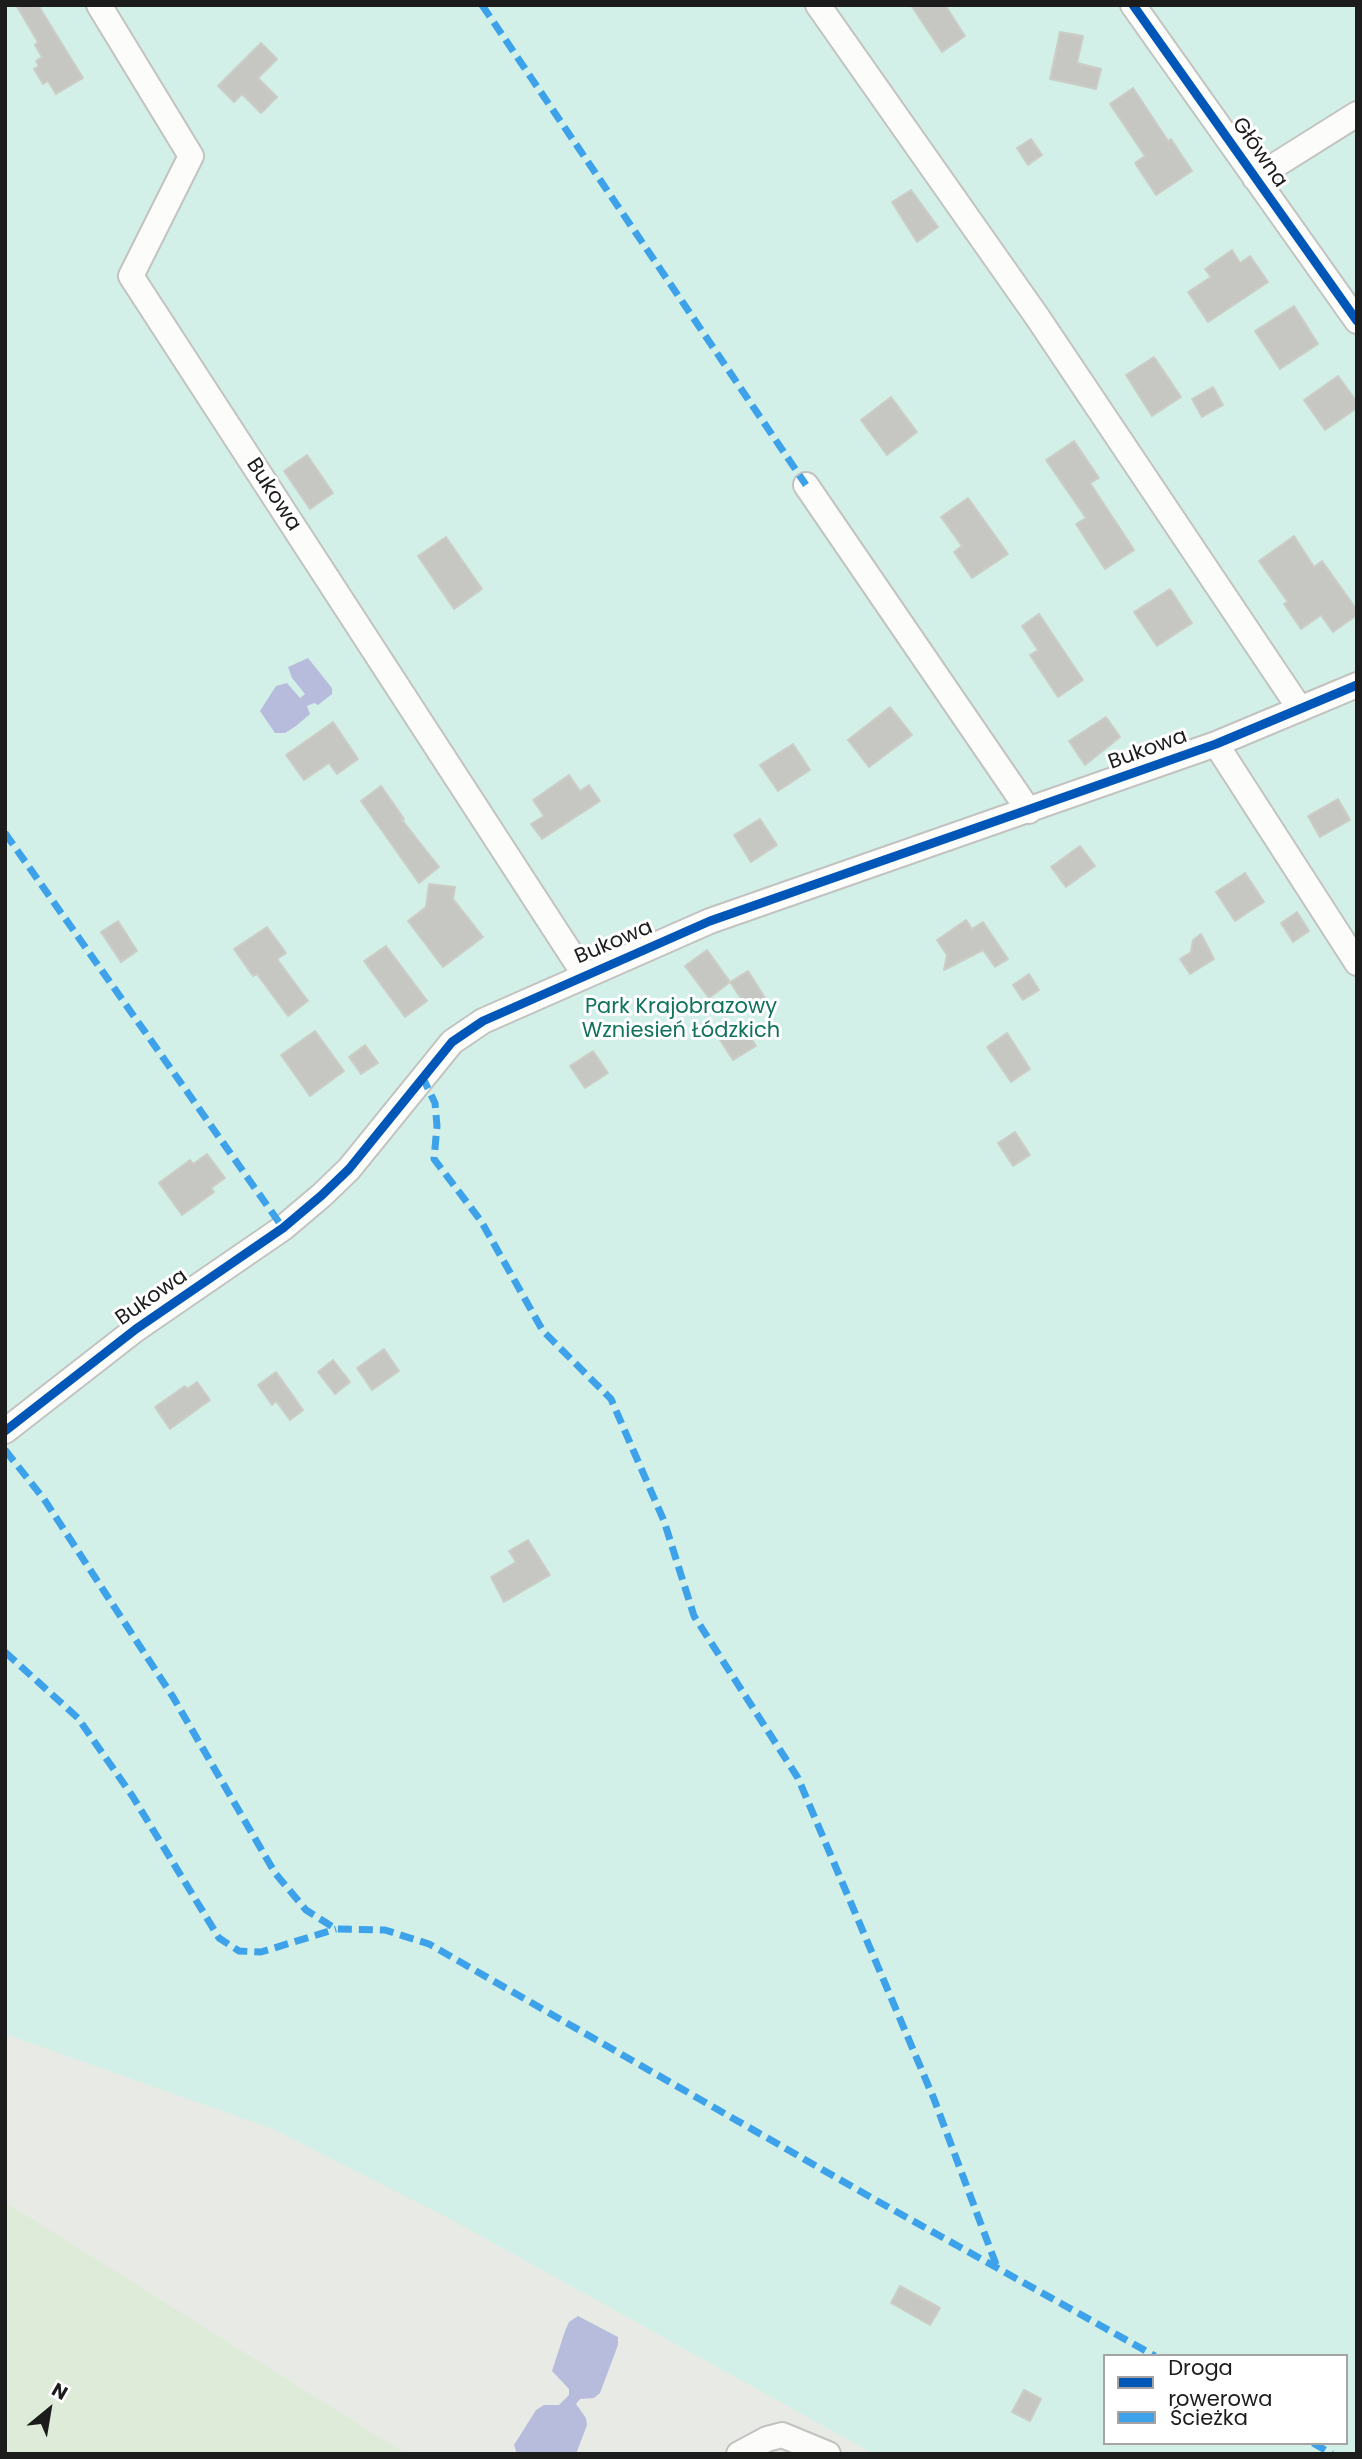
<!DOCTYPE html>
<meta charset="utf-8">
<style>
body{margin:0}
#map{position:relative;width:1362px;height:2459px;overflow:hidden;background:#e8eae5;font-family:Poppins,sans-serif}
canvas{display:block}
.frame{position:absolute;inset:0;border:7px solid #1c1c1c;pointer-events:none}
.legend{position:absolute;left:1103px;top:2354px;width:245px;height:91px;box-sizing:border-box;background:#fff;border:2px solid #a4a4a4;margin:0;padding:9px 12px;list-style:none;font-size:21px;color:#1c1c1c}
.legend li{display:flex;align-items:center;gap:14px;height:35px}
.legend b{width:35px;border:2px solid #a4a4a4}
.north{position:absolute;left:14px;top:2375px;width:70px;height:70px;-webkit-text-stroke:5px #fff;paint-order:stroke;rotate:30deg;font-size:19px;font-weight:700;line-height:28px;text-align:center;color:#1c1c1c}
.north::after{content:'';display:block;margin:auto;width:24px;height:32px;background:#1c1c1c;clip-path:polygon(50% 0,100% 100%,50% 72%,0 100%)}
</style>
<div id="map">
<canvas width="1362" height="2459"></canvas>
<div class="frame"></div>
<ul class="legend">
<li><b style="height:9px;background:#0057b8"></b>Droga rowerowa</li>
<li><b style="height:9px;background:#3da2ea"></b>Ścieżka</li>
</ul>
<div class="north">N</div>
</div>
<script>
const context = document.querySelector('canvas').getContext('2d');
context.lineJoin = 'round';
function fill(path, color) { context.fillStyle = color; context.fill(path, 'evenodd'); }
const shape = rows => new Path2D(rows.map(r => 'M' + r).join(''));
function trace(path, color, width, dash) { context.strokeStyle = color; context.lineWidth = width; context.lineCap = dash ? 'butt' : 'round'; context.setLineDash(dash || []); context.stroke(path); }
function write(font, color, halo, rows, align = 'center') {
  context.font = font + ' Poppins,sans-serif'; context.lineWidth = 6; context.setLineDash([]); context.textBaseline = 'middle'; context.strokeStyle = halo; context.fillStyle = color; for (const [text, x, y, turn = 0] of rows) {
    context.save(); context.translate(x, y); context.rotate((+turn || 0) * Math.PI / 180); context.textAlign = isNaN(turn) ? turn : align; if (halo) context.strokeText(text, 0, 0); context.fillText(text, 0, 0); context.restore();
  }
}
fill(shape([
 [5,2202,406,2454,5,2454]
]), '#ddebd8');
fill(shape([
 [5,5,1357,5,1357,2454,874,2454,452,2220,273,2129,5,2034],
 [1105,2356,1346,2356,1346,2443,1105,2443]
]), '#d2f0e8');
fill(shape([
 [308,658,332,688,332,694,318,705,314,703,307,706,310,714,296,726,285,733,275,733,260,711,276,686,287,683,300,698,305,694,292,678,288,667],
 [578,2316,618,2337,618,2345,600,2393,594,2398,580,2399,576,2404,586,2418,587,2425,576,2454,517,2454,514,2445,536,2410,544,2405,559,2405,569,2395,569,2389,552,2371,565,2331,569,2322]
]), '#b8bcdc');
const building = shape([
 [16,5,38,5,83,78,56,94,48,81,43,84,34,69,39,66,36,61,42,57,35,45,38,42,16,5],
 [911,5,945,5,965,36,942,52,911,5],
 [1060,32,1083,36,1077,63,1101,69,1096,89,1050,79,1060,32],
 [261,43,277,59,258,78,277,97,261,113,242,94,234,102,218,86,261,43],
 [1133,88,1168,141,1171,139,1192,171,1156,195,1135,163,1145,156,1110,104,1133,88],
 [1031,139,1042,155,1028,165,1017,148,1031,139],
 [911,190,938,227,917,242,892,202,911,190],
 [1232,250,1240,263,1250,256,1268,282,1208,322,1188,292,1211,277,1205,269,1232,250],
 [1294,306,1318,344,1280,369,1255,331,1294,306],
 [1154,357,1181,397,1152,416,1126,375,1154,357],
 [1338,376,1357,402,1357,408,1325,430,1304,400,1338,376],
 [1213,387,1223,405,1202,417,1192,399,1213,387],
 [891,397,917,432,887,455,861,420,891,397],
 [1074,441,1099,478,1090,483,1134,550,1105,569,1076,524,1086,518,1046,460,1074,441],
 [307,455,333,493,310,509,284,471,307,455],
 [968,498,1008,554,972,578,954,552,962,546,941,517,968,498],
 [1294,536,1314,567,1322,561,1357,610,1357,615,1333,632,1321,615,1301,629,1284,604,1288,602,1259,561,1294,536],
 [446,537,482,589,454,609,418,556,446,537],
 [1170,589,1192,623,1157,646,1134,612,1170,589],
 [1039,614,1083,680,1058,697,1030,655,1038,650,1022,626,1039,614],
 [890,707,912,735,869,767,848,740,890,707],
 [1106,717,1120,737,1085,765,1069,741,1106,717],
 [333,722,358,759,337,774,329,763,304,780,286,755,333,722],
 [793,744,810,770,778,791,760,765,793,744],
 [569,775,580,791,589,785,600,801,542,839,531,824,544,816,533,800,569,775],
 [381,786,404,819,402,820,439,867,419,883,361,801,381,786],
 [1338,799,1350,820,1320,837,1308,816,1338,799],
 [760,819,777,845,751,862,734,835,760,819],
 [1080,846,1095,866,1066,887,1051,867,1080,846],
 [1245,873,1264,902,1235,921,1216,892,1245,873],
 [429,884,455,887,453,899,483,937,443,967,408,921,426,907,429,884],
 [1297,912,1309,931,1293,942,1281,923,1297,912],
 [966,920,972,929,983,922,1008,959,995,967,983,950,944,970,947,955,937,940,966,920],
 [118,921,137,951,121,962,101,932,118,921],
 [267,927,286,953,277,959,308,1001,288,1016,257,974,253,976,234,949,267,927],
 [1201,934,1214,959,1190,974,1180,959,1191,952,1193,940,1201,934],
 [386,946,427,1001,405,1017,364,961,386,946],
 [707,950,730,982,709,998,685,966,707,950],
 [748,971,765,998,748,1009,730,982,748,971],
 [1029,974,1039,990,1023,1000,1013,985,1029,974],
 [743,1026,756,1046,733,1060,720,1040,743,1026],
 [315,1031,344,1071,310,1096,281,1055,315,1031],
 [1007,1033,1030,1069,1011,1082,987,1047,1007,1033],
 [365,1045,378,1063,361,1074,349,1057,365,1045],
 [593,1051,608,1073,585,1088,570,1066,593,1051],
 [1015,1132,1030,1155,1013,1166,998,1143,1015,1132],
 [207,1154,225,1178,211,1188,214,1192,182,1215,159,1183,190,1160,193,1164,207,1154],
 [384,1349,399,1371,372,1390,357,1368,384,1349],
 [333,1360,350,1382,335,1394,318,1372,333,1360],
 [276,1372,303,1410,290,1420,276,1401,272,1405,258,1385,276,1372],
 [197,1382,210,1400,170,1429,155,1407,185,1386,187,1389,197,1382],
 [528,1540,550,1575,504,1602,491,1577,516,1562,509,1551,528,1540],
 [900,2286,940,2308,930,2325,891,2303,900,2286],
 [1024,2390,1041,2399,1030,2421,1012,2412,1024,2390]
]);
fill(building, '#c6c7c2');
trace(building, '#cbcdc6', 2);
const minor = shape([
 [99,5,191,156,131,276,584,974],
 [818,5,1038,318,1300,709],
 [1133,5,1357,321],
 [1255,178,1357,114],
 [806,485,1029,811],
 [1216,744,1357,963],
 [5,1431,136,1329,283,1228,322,1195,349,1169,452,1042,483,1021,710,921,1216,744,1357,685],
 [739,2454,767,2439,782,2435,828,2454]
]);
trace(minor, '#c2c3c1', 28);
trace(minor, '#fcfcfb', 24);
trace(shape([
 [482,5,806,485],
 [5,833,283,1228],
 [422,1076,435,1103,437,1126,434,1159,481,1221,543,1331,611,1399,664,1521,694,1616,798,1778,934,2099,997,2267],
 [5,1450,44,1499,173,1697,275,1873,306,1910,336,1929,385,1930,429,1944,872,2198,1155,2356],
 [5,1652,78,1718,133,1797,219,1938,239,1951,261,1952,336,1929],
 [1313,2443,1332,2454]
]), '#3da2ea', 7, [14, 7]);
trace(shape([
 [1133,5,1357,321],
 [5,1431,136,1329,283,1228,322,1195,349,1169,452,1042,483,1021,710,921,1216,744,1357,685]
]), '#0057b8', 9);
write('21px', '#1c1c1c', '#fff', [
 ["Główna",1259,153,55],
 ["Bukowa",273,495,57],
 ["Bukowa",1148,750,-20],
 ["Bukowa",614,943,-23],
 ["Bukowa",152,1298,-35]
]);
write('21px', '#11725e', '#fff', [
 ["Park Krajobrazowy",681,1008],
 ["Wzniesień Łódzkich",681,1032]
]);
</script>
